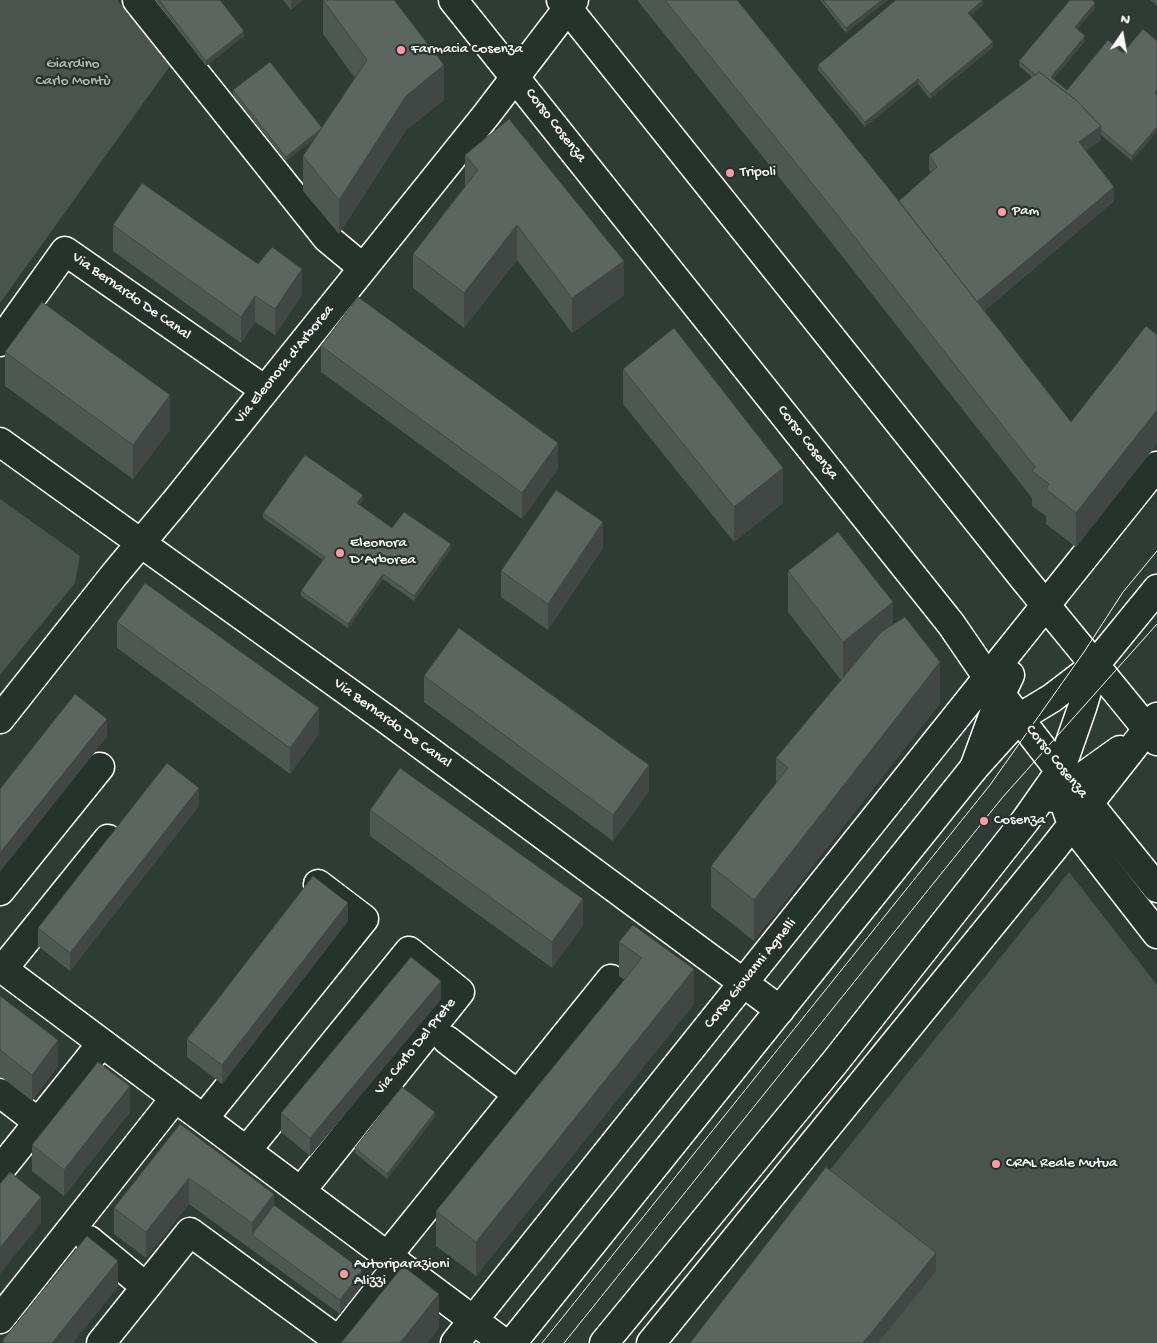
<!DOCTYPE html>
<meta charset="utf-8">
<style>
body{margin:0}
#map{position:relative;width:1157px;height:1343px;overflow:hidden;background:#2f3b35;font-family:"Gochi Hand",sans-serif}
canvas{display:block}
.north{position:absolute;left:1097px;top:10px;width:50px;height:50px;-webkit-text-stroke:4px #26332d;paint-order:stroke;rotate:12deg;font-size:14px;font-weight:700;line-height:20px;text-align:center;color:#fff}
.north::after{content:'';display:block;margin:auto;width:18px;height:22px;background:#fff;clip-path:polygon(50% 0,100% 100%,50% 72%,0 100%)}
</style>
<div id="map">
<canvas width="1157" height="1343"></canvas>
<div class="north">N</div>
</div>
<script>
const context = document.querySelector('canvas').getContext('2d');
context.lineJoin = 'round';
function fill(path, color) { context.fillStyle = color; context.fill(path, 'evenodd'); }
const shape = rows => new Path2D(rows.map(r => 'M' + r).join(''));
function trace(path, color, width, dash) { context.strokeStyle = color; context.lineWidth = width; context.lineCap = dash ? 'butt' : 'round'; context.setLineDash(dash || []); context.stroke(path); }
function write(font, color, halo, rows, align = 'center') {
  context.font = font + ' "Gochi Hand",sans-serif'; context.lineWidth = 4.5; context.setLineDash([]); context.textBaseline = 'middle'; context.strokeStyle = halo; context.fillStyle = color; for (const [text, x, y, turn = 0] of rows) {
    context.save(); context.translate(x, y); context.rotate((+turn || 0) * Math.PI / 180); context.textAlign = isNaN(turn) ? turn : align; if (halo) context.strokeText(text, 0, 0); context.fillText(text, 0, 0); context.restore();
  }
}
fill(shape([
 [0,0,117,0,170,66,0,303],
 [0,499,80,556,75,583,0,675],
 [1069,872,1157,985,1157,1343,691,1343]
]), '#4a544f');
const minor = shape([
 [137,0,327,238,363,268],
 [0,342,65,251,265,390],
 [0,442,386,719,780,1010],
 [0,719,114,575,176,501,487,114,574,0],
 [974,768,1001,694,1010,675],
 [1060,771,1061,792,1072,825,1157,934],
 [1053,798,1120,750],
 [0,891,100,767],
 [0,967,504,1343],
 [3,969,108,839],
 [447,1040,517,1094],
 [0,1093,38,1122],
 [204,1118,364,919,318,884],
 [247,1150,409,951,460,992,301,1191],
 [0,1170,102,1043],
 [89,1240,146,1287],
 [388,1255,611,979],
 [0,1319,175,1098],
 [101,1343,190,1232,339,1341],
 [337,1343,399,1264],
 [455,1343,1157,466],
 [651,1343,1053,849,1157,717]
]);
const major = shape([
 [453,0,951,624,988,678,1060,771,1073,784,1157,888],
 [561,0,1025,580,1157,741],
 [512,1343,974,768,1019,718,1052,698,1095,665,1157,589],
 [604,1343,835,1062,1025,821,1060,771,1082,708,1095,665]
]);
trace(minor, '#fff', 31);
trace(major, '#fff', 31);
trace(minor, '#26332d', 28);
trace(major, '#26332d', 28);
trace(shape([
 [542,1343,990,785,1084,652,1123,592,1157,551],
 [564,1343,1002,798,1157,624]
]), '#fff', 1);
fill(shape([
 [155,0,220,0,244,36,206,66],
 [283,0,302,0,291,10],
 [323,0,444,100,406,130,339,234,303,191,303,156,315,138,286,161,233,95,233,90,322,128,355,78,323,34],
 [637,0,737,0,899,201,931,173,929,169,929,155,1032,77,1019,66,1019,61,1095,8,1077,29,1085,41,1053,79,1067,90,1123,53,1143,29,1132,161,1101,135,1101,140,1086,151,1114,201,984,311,1071,422,1157,335,1157,444,1076,547,1046,524,1046,516,1032,506,1032,498,831,242],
 [820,0,888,0,846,33],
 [1150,0,1157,0,1157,6],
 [983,5,970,16,993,47,930,99,918,84,865,127,818,70,818,65],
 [465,155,624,295,572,333,517,260,464,328,413,288,413,254,465,186],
 [113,225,302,295,275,335,255,322,241,343,113,251],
 [321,346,558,469,522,519,321,372],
 [5,352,170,430,133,479,5,386],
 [623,369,783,503,734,542,623,404],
 [363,500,359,505,392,528,451,549,414,601,383,579,348,628,301,596,301,591,323,560,263,518,263,513],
 [603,548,548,630,501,597,501,571],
 [788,571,893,625,940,703,754,941,711,907,711,866,776,783,776,758,841,680,788,612],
 [117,622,319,734,290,774,117,648],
 [424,676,649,791,613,841,424,702],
 [199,806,70,971,38,946,38,928],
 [370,810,583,925,552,968,370,836],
 [348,921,222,1084,187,1057,187,1039],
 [633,925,694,1004,476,1276,436,1246,436,1211,625,980,619,976,619,942],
 [0,996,58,1066,32,1101,0,1076],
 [441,999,310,1156,281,1132,281,1113],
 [130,1112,64,1196,32,1171,32,1145],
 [435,1117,387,1179,355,1153,355,1148],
 [180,1124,274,1205,362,1284,340,1314,189,1204,146,1258,114,1234,114,1208]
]), '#4e5853');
fill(shape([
 [291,0,302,0,291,10],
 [882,0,888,0,846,33,846,28],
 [983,0,983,5,968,18,968,13],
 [1095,3,1095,8,1075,32,1075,27],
 [244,31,244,36,206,66,206,61],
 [1085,36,1085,41,1051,82,1051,77],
 [993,42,993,47,930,99,930,94],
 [444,65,444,100,406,130,339,234,339,200,406,96],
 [918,79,918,84,865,127,865,122],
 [1101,126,1101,140,1079,157,1079,142],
 [1157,127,1157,132,1132,161,1132,156],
 [322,128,322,132,286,161,286,157],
 [1114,187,1114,201,967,325,967,310],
 [517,225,517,260,464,328,464,293],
 [624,261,624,295,572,333,572,298],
 [302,269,302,295,275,335,275,309],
 [255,296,255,322,241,343,241,317],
 [170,395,170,430,133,479,133,445],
 [1157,410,1157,444,1076,547,1076,513],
 [558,443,558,469,522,519,522,493],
 [783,468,783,503,734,542,734,507],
 [363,495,363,500,357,508,357,503],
 [603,522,603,548,548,630,548,604],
 [451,544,451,549,414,601,414,596],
 [383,574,383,579,348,628,348,624],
 [893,602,893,643,843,683,843,642],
 [940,662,940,703,754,941,754,900],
 [319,708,319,734,290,774,290,748],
 [107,719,107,737,0,872,0,853],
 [649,765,649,791,613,841,613,815],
 [199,788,199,806,70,971,70,953],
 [583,899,583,925,552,968,552,942],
 [348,903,348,921,222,1084,222,1065],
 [694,969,694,1004,476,1276,476,1242],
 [441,981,441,999,310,1156,310,1138],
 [58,1040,58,1066,32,1101,32,1075],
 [130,1086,130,1112,64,1196,64,1170],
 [435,1112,435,1117,387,1179,387,1174],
 [189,1178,189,1204,146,1258,146,1232],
 [274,1194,274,1220,252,1235,252,1223],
 [41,1197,41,1223,0,1274,0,1248],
 [936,1253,936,1271,878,1343,863,1343],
 [118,1261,118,1287,73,1343,52,1343],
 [362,1270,362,1284,340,1314,340,1300],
 [439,1294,439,1329,427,1343,400,1343]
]), '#404744');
const building = shape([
 [159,0,220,0,244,31,206,61,159,0],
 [323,0,394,0,444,65,406,96,339,200,303,156,367,60,323,0],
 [665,0,737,0,889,189,1071,422,1146,326,1157,335,1157,410,1076,513,1046,489,1049,484,1032,471,1035,467,831,207,665,0],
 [823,0,882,0,846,28,823,0],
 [896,0,983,0,968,13,993,42,930,94,918,79,865,122,818,65,896,0],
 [1070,0,1092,0,1095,3,1075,27,1085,36,1051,77,1067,90,1108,40,1123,53,1143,29,1157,41,1157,90,1155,93,1157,95,1157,127,1132,156,1101,130,1101,126,1076,100,1039,72,1036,75,1019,61,1070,0],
 [270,62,322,128,286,157,233,90,270,62],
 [1039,72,1076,100,1101,126,1079,142,1114,187,977,302,899,201,937,167,929,155,1039,72],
 [509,119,624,261,572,298,517,225,464,293,413,254,478,170,465,155,509,119],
 [142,183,258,264,272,247,302,269,275,309,255,296,241,317,113,225,142,183],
 [358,297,558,443,522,493,321,346,358,297],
 [42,302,170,395,133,445,5,352,42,302],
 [674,328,783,468,734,507,623,369,674,328],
 [305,455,363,495,357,503,392,528,404,512,451,544,414,596,383,574,348,624,301,591,325,557,263,513,305,455],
 [556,490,603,522,548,604,501,571,556,490],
 [838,532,893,602,843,642,788,571,838,532],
 [145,583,319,708,290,748,117,622,145,583],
 [905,617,940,662,754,900,711,866,788,768,776,758,881,632,905,617],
 [459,628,649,765,613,815,424,676,459,628],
 [75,694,107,719,0,853,0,789,75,694],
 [167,763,199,788,70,953,38,928,167,763],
 [400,768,583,899,552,942,370,810,400,768],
 [313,876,348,903,222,1065,187,1039,313,876],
 [633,925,694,969,476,1242,436,1211,642,958,619,942,633,925],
 [411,957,441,981,310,1138,281,1113,411,957],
 [0,996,58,1040,32,1075,0,1050,0,996],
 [98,1062,130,1086,64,1170,32,1145,98,1062],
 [402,1087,435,1112,387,1174,355,1148,402,1087],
 [180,1124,274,1194,252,1223,189,1178,146,1232,114,1208,180,1124],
 [826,1167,936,1253,863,1343,690,1343,826,1167],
 [10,1172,41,1197,0,1248,0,1184,10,1172],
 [274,1205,362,1270,340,1300,252,1235,274,1205],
 [87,1236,118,1261,52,1343,5,1343,2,1341,87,1236],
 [403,1266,439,1294,400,1343,341,1343,403,1266]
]);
fill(building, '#5b6661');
trace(building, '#404744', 1);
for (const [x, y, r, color] of [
 [401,50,5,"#ff9aa2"],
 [730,173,5,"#ff9aa2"],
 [1002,212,5,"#ff9aa2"],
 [340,553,5,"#ff9aa2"],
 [984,821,5,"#ff9aa2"],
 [996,1164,5,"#ff9aa2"],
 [344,1274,5,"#ff9aa2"]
]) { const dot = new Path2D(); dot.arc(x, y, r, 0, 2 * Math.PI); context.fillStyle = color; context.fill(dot); trace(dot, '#26332d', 2); }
write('15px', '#fff', '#26332d', [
 ["Farmacia Cosenza",411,50],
 ["Tripoli",740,173],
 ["Pam",1012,212],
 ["Eleonora",350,544],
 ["D’Arborea",350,561],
 ["Cosenza",994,821],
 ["CRAL Reale Mutua",1006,1164],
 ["Autoriparazioni",354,1265],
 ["Alizzi",354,1282]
], 'left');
write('15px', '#b7bbb9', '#26332d', [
 ["Giardino",73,65],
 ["Carlo Montù",73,82]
]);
write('15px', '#fff', '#26332d', [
 ["Corso Cosenza",555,126,52],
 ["Via Bernardo De Canal",131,297,35],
 ["Via Eleonora d'Arborea",285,365,-51],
 ["Corso Cosenza",807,443,52],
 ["Via Bernardo De Canal",392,724,36],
 ["Corso Cosenza",1056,762,51],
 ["Corso Giovanni Agnelli",751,974,-51],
 ["Via Carlo Del Prete",416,1047,-51]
]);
</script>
